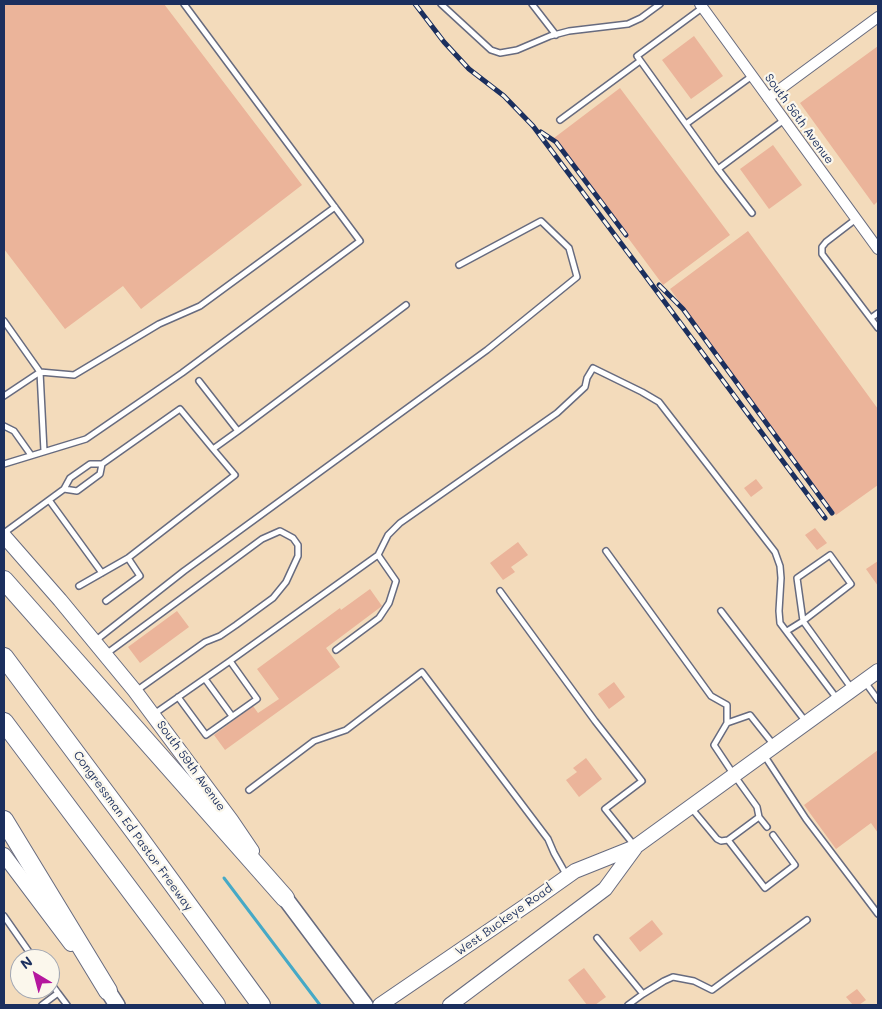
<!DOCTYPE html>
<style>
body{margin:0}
#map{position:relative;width:882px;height:1009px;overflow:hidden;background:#f3dbbb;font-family:Mali,sans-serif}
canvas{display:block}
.frame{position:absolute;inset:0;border:5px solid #1b2f5e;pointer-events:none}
.north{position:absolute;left:10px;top:949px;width:50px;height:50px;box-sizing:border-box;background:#fbf7ec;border:1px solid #a1a7b3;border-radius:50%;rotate:323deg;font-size:14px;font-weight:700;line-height:20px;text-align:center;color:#1b2f5e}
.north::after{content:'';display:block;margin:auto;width:18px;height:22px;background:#b5179e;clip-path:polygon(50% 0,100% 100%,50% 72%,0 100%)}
</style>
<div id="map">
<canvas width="882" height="1009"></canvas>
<div class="frame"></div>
<div class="north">N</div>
</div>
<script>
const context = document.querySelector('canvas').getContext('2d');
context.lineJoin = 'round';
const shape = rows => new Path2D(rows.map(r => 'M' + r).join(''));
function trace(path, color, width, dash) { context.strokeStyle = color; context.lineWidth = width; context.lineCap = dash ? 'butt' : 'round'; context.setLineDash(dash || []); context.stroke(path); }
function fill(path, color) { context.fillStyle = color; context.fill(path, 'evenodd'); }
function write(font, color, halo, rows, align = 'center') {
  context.font = font + ' Mali,sans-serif'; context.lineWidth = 4.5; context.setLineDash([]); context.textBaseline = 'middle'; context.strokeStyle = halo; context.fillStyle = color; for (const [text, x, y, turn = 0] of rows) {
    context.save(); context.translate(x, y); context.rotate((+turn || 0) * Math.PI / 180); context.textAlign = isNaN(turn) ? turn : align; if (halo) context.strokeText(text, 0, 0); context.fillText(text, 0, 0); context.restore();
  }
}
trace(shape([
 [224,878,320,1005]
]), '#46a9c6', 3);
fill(shape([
 [4,4,164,4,302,185,141,309,123,286,65,329,4,249],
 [694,36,723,76,691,99,662,60],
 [878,46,878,201,874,205,800,103],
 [620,88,730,235,663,285,554,138],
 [773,145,802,185,769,209,740,169],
 [748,231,878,409,878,485,836,515,670,289],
 [756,479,763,488,751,497,744,488],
 [815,528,827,543,817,550,805,535],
 [518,542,528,555,511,567,515,572,503,580,490,563],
 [878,561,878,586,866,569],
 [370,589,382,606,326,648,340,667,225,750,214,735,253,706,258,713,279,699,257,669,340,608,341,610],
 [177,611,189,627,140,663,128,647],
 [614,682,625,697,609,709,598,694],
 [878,750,878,833,871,823,836,849,804,805],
 [586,758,602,779,579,797,566,780,577,772,573,768],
 [652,920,663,934,640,952,629,938],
 [584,968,606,997,595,1005,587,1005,568,980],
 [857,989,866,1000,859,1005,853,1005,846,997]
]), '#ebb49a');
const service = shape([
 [441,4,491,50,500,53,517,50,550,36,569,31,628,24,641,18,660,4],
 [532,4,556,35],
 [702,8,637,56,718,169,784,120],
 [560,120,640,61],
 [686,124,752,76],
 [718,169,752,213],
 [856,219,826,242,822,247,822,254,878,328],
 [871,318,878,313],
 [4,321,40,372,44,451],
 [199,381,238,431],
 [4,396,40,372,74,375,159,324,200,306,335,207],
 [4,426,14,431,31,455],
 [4,464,86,439,182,373,360,241,184,4],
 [64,489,77,491,100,474,102,464],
 [49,500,102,573],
 [4,533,64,489,70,478,90,464,102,464,180,409,213,449,238,431,406,305],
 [606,551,711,696,727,705,727,723,714,745,734,775,757,807,759,817,728,840,721,841,717,839,692,809],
 [378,555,388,535,400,523,557,413,585,387,587,378,593,368,642,392,659,402,775,552,780,566,781,578,779,611,780,623,838,700],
 [79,586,128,558,235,475,213,449],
 [500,591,595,721,642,781,605,809,634,845],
 [106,601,140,576,128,558],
 [721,611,806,722],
 [787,631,803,621,851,584,830,555,797,578,803,621,852,689],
 [95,641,184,571,487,350,577,277,569,248,541,221,459,265],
 [106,654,262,539,280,531,293,538,298,545,298,556,286,582,273,598,236,625,220,636,205,642,136,691],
 [205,679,232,716],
 [865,682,878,700],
 [178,697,206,735,257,699,230,661],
 [154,714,230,661,378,555,396,581,389,603,379,618,336,650],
 [727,723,750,715,773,744],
 [764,755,806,819,878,914],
 [249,790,314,741,346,730,422,672,548,839,554,853,567,876],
 [759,817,767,827],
 [728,840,765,888,795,865,773,835],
 [4,916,34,959],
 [597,938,643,994],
 [58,993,67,1005],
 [42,1005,58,993,50,982],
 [628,1005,643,994,664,981,673,977,694,981,712,990,807,920]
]);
const minor = shape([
 [700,4,878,249],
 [768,98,878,17]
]);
const secondary = shape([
 [4,536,60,600,135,691,231,820,252,851],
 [4,855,71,944],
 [380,1005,537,898,575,871,635,847,878,671],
 [450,1005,605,889,635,848]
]);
const primary = shape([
 [285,898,365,1005],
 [108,991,117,1005]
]);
const motorway = shape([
 [4,580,285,898],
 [4,657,137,835,261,1005],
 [4,722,216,1005],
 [4,820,108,991]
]);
trace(service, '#676b7f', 8);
trace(minor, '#676b7f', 12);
trace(secondary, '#676b7f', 16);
trace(primary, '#676b7f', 18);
trace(motorway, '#676b7f', 20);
trace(service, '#fff', 5);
trace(minor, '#fff', 10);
trace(secondary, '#fff', 14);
trace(primary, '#fff', 15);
trace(motorway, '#fff', 18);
const rail = shape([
 [415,4,444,42,469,69,504,96,533,126,635,262,825,518],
 [541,132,556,142,626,235],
 [659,285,683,309,832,513]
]);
trace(rail, '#1b2f5e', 5);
trace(rail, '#fbf7ec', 3, [9]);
write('12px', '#1b2f5e', '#fbf7ec', [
 ["South 56th Avenue",799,119,54],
 ["South 59th Avenue",191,766,54],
 ["Congressman Ed Pastor Freeway",133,831,54],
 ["West Buckeye Road",504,920,-35]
]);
</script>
